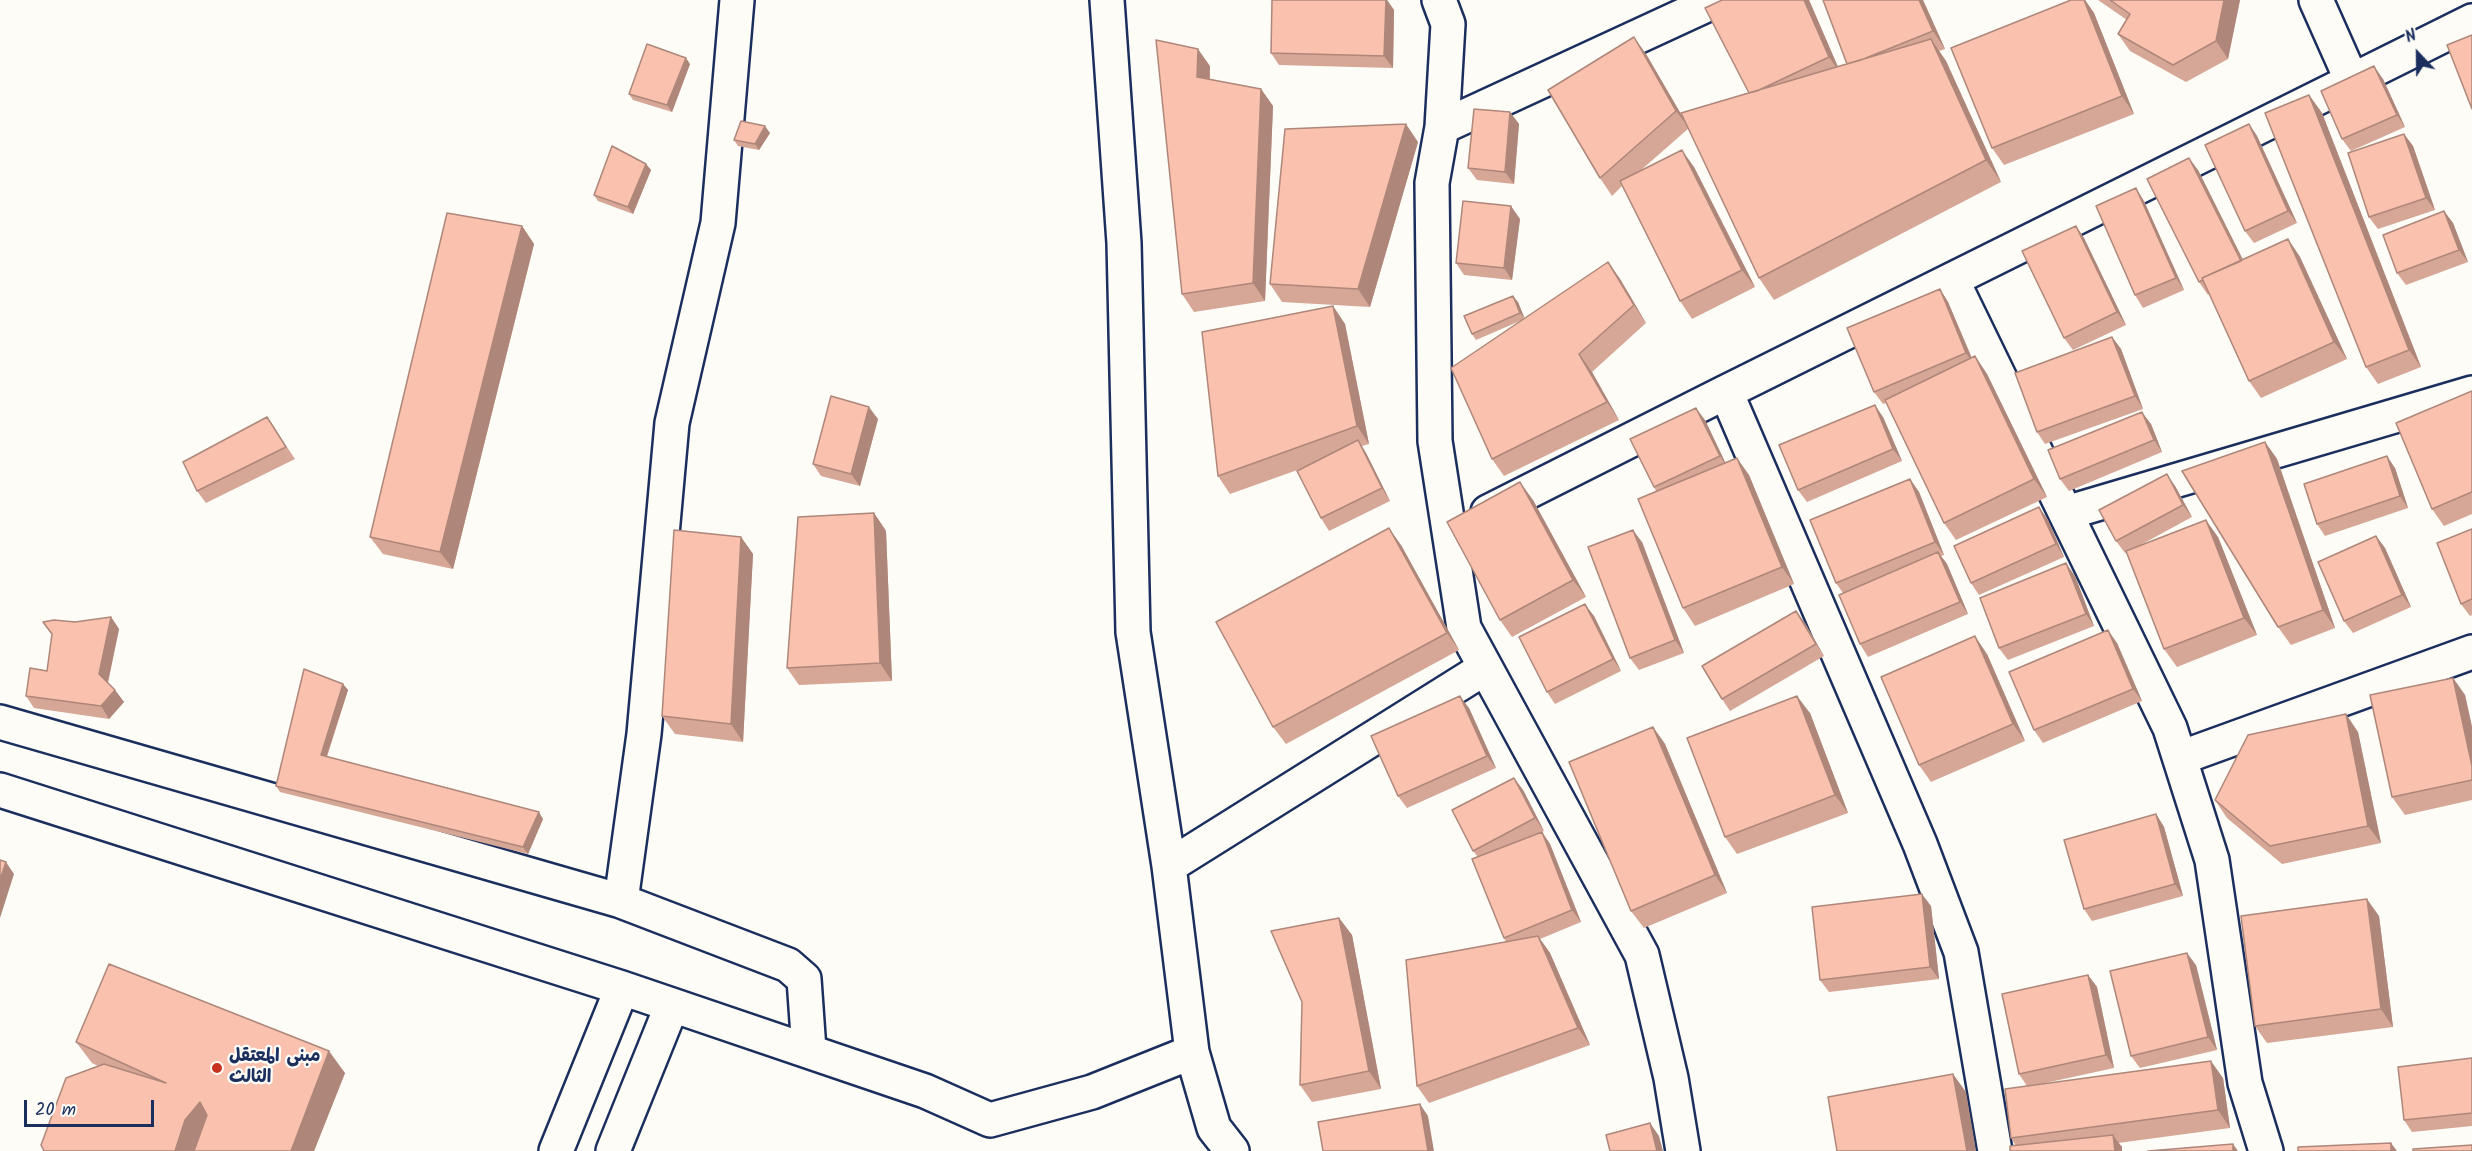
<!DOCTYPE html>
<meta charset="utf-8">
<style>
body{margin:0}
#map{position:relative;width:2472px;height:1151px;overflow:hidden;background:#fdfcf7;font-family:Kalam,sans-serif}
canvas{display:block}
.north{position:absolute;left:2388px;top:24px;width:60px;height:60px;-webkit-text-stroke:4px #fdfcf7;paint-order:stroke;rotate:338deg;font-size:16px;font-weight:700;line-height:24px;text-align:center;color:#1b2f5e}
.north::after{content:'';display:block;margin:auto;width:21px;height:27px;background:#1b2f5e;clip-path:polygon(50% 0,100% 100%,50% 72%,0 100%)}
.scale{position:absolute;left:24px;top:1100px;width:130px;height:27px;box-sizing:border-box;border:3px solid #1b2f5e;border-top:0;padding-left:8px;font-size:18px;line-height:21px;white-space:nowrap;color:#1b2f5e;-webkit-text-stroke:4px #fdfcf7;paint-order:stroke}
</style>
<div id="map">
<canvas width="2472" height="1151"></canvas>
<div class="north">N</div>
<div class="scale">20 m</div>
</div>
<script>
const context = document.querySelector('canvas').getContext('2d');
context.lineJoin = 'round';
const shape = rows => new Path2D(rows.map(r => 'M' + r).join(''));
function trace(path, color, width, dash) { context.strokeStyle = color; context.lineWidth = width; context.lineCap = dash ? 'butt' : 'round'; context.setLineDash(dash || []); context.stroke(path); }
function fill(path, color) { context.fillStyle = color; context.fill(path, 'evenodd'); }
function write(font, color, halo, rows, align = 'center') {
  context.font = font + ' Kalam,"Playpen Sans Arabic",sans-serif'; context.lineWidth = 4.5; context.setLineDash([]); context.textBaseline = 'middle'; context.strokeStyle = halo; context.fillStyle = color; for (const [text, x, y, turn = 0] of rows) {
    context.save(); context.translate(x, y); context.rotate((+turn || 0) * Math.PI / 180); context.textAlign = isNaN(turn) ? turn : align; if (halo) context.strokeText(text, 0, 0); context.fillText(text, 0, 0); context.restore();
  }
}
const minor = shape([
 [1107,0,1124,243,1133,632,1169,866],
 [1439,0,1448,24,1442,127,1432,183,1435,441,1464,628,1642,955,1671,1078,1683,1151],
 [2316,0,2352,81],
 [1442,127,1717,0],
 [1952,280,2170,728,2212,860,2245,1083,2266,1151],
 [1726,392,2472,21],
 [1488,512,1726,392,1920,844,1961,952,1995,1151],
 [2066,513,2472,393],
 [0,722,621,901,788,965,804,979,809,1050],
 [2180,758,2472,652],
 [0,790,622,988,925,1091,990,1120,1092,1092,1192,1052],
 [621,901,644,734,672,423,718,223,737,0],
 [556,1151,622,988],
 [613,1151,672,1005],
 [1232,1151,1214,1128,1192,1052,1169,866,1485,668]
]);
trace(minor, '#1b2f5e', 38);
trace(minor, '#fdfcf7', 33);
fill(shape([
 [1272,0,1387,0,1394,10,1393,68,1279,65,1271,53],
 [1809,0,1838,67,1847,64,1923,0,1945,49,1939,51,1946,61,2001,182,1774,300,1759,278,1689,128,1640,171,1694,167,1755,287,1692,319,1680,301,1622,186,1612,196,1600,178,1646,54,1688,126,1749,93],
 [2071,0,2085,0,2094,13,2134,114,2004,165,1992,148],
 [2098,0,2240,0,2228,59,2186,82,2130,51,2118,34,2127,20],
 [690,64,672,112,633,100,629,94],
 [1210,66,1210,79,1261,89,1273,106,1265,301,1194,312,1182,294],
 [2383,79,2405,127,2351,151,2342,139],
 [2309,95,2322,113,2421,367,2378,384,2366,367],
 [1510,112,1519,124,1514,184,1477,180,1468,168],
 [2249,124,2257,136,2297,223,2254,243,2245,231],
 [770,133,759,150,738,146,734,140],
 [2404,134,2413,146,2435,210,2378,229,2369,217],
 [1418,142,1370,307,1282,302,1270,284],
 [646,164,651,170,633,214,598,201,594,195],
 [2198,170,2243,260,2288,239,2300,257,2347,359,2261,398,2249,381,2209,294,2208,295,2199,282],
 [2144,201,2184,290,2143,308,2135,295],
 [2444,211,2453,223,2468,262,2406,285,2397,273],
 [1520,219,1512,280,1464,275,1456,263],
 [522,226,534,244,453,569,383,554,370,537],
 [2076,226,2084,238,2126,325,2073,350,2064,338],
 [1608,262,1620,279,1646,323,1592,372,1619,420,1504,476,1492,459,1520,321,1476,340,1472,334,1518,302,1524,319],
 [1940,289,1948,302,1972,358,1975,356,1987,374,2047,497,1956,540,1944,523,1886,403,1883,404,1874,392],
 [1333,306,1345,324,1369,444,1362,446,1366,453,1390,501,1329,531,1321,518,1303,468,1230,494,1218,476],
 [2112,337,2121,349,2143,409,2045,444,2037,432],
 [2472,391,2472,514,2444,526,2432,509],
 [267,417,295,459,206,503,197,491],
 [1883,417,1902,461,1807,502,1798,490],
 [878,419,860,486,821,476,813,464],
 [1705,420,1725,463,1749,475,1794,584,1695,626,1683,608,1656,491,1654,487],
 [2151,424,2162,452,2069,491,2060,479],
 [2265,442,2277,459,2335,628,2291,645,2278,627],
 [2395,468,2408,508,2325,536,2317,524],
 [1910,479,1919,492,1944,555,1941,556,1947,564,1968,614,1868,657,1860,644,1843,593,1836,583],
 [2175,486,2192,517,2135,548,2218,537,2257,635,2177,667,2164,649,2127,552,2125,553,2116,541],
 [1533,500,1586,597,1512,637,1500,620],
 [2039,507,2048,520,2064,557,1979,595,1971,583],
 [874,513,886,531,892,681,799,685,787,668],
 [2472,529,2472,615,2470,616,2461,604],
 [2376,536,2385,548,2411,607,2353,633,2344,621],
 [741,537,753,554,743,742,675,734,662,716],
 [1642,542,1684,653,1639,670,1630,658],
 [1401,545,1459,650,1286,744,1273,727],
 [2075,576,2094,626,2008,660,1999,648],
 [1594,616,1621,671,1555,704,1547,692],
 [111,617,119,629,108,683,115,690,124,702,109,719,34,708,26,696,47,671,52,635,43,622,75,622],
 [1805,623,1824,656,1730,711,1722,699],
 [2117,643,2142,701,2043,743,2034,730],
 [1987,654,2025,741,1931,782,1919,765],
 [2453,678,2465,695,2472,727,2472,800,2405,815,2392,797],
 [343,684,348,690,327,757,543,819,528,854,280,792,276,786],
 [1469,708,1496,768,1407,808,1398,796],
 [1810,713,1848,813,1737,854,1725,837],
 [1653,727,1665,744,1727,893,1644,928,1631,911],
 [2358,732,2381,843,2282,864,2227,818,2215,800],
 [1514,778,1523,790,1544,831,1538,833,1542,832,1550,844,1581,922,1540,939,1550,953,1590,1045,1429,1103,1417,1086,1506,942,1504,938,1478,857,1473,851],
 [2156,814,2164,827,2183,896,2092,921,2084,909],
 [1931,906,1939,979,1829,992,1820,980],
 [2379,916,2393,1027,2267,1043,2255,1026],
 [1339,918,1352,935,1381,1089,1312,1102,1300,1085],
 [2196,965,2217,1050,2140,1068,2131,1056],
 [2088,975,2097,987,2114,1068,2036,1085,2223,1078,2230,1128,2118,1143,2122,1147,2016,1146,2011,1138,2027,1086,2019,1074],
 [76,1042,345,1073,314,1151,98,1066,92,1063],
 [2472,1058,2472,1126,2412,1132,2404,1120]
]), '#d6a696');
fill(shape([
 [1386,0,1387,0,1394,10,1393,68,1384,56],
 [1804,0,1809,0,1841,74,1829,57],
 [1919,0,1923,0,1945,49,1933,31],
 [2084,0,2085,0,2094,13,2134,114,2122,96],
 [2224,0,2240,0,2228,59,2216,41],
 [1634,37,1646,54,1689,128,1676,111],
 [1931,39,1946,61,2001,182,1986,160],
 [1198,49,1210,66,1209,94,1197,77],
 [686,58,690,64,672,112,667,105],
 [2374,66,2383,79,2405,127,2397,115],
 [1261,89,1273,106,1265,301,1253,283],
 [2309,95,2322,113,2421,367,2409,350],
 [1510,112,1519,124,1514,184,1505,172],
 [1406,124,1418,142,1370,307,1358,289],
 [2249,124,2257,136,2297,223,2288,211],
 [765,126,770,133,759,150,755,144],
 [2404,134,2413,146,2435,210,2426,198],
 [1682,150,1694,167,1755,287,1742,270],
 [2189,158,2198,170,2250,274,2242,261],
 [646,164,651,170,633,214,628,207],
 [2136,188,2144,201,2184,290,2176,278],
 [1511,206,1520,219,1512,280,1504,268],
 [2444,211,2453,223,2468,262,2459,250],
 [522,226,534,244,453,569,440,552],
 [2076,226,2084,238,2126,325,2117,312],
 [2288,239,2300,257,2347,359,2334,342],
 [1608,262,1620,279,1646,323,1634,305],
 [1940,289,1948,302,1975,366,1966,353],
 [1513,296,1518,302,1525,319,1520,313],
 [1333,306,1345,324,1369,444,1357,426],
 [2112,337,2121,349,2143,409,2135,396],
 [1579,354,1592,372,1619,420,1607,402],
 [1975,356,1987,374,2047,497,2034,479],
 [1875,405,1883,417,1902,461,1893,449],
 [869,407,878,419,860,486,851,474],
 [1696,408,1705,420,1728,468,1720,456],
 [2142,412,2151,424,2162,452,2154,440],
 [1358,440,1366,453,1390,501,1382,488],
 [2265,442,2277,459,2335,628,2323,610],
 [2387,456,2395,468,2408,508,2400,496],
 [1737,458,1749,475,1794,584,1782,567],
 [2167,474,2175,486,2192,517,2183,505],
 [1910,479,1919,492,1944,555,1935,542],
 [1520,482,1533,500,1586,597,1573,580],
 [2039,507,2048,520,2064,557,2056,544],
 [874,513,886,531,892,681,880,663],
 [2206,520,2218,537,2257,635,2244,618],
 [1389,528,1401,545,1459,650,1447,633],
 [1633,530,1642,542,1684,653,1675,640],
 [2376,536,2385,548,2411,607,2402,595],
 [741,537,753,554,743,742,731,724],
 [1938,552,1947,564,1968,614,1960,602],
 [2066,563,2075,576,2094,626,2086,614],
 [1585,604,1594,616,1621,671,1613,659],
 [1796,611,1805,623,1824,656,1816,644],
 [111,617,119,629,107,686,99,674],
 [2108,630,2117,643,2142,701,2133,689],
 [1975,636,1987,654,2025,741,2013,724],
 [2453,678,2465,695,2472,727,2472,766],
 [343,684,348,690,325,761,321,755],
 [115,690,124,702,109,719,101,706],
 [1460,696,1469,708,1496,768,1487,756],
 [1797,696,1810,713,1848,813,1835,795],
 [2346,714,2358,732,2381,843,2368,826],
 [1653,727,1665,744,1727,893,1715,875],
 [1514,778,1523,790,1544,831,1535,818],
 [539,812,543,819,528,854,523,847],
 [2156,814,2164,827,2183,896,2175,884],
 [1542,832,1550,844,1581,922,1572,910],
 [6,862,14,874,0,918,0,880],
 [1922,894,1931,906,1939,979,1930,967],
 [2367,899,2379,916,2393,1027,2381,1009],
 [1339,918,1352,935,1381,1089,1369,1071],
 [1538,936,1550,953,1590,1045,1578,1028],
 [2187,953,2196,965,2217,1050,2208,1037],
 [2088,975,2097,987,2114,1068,2106,1055],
 [329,1051,345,1073,314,1151,291,1151],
 [2211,1061,2223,1078,2230,1128,2218,1110],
 [1953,1074,1966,1092,1976,1151,1967,1151],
 [200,1102,215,1124,197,1151,175,1151,185,1120],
 [1420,1104,1428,1116,1434,1151,1428,1151],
 [1650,1123,1659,1136,1663,1151,1657,1151],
 [2113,1135,2122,1147,2122,1151,2115,1151],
 [2391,1143,2397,1151,2391,1151],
 [2233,1144,2238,1151,2233,1151]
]), '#ae877a');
const building = shape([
 [1272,0,1386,0,1384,56,1271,53,1272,0],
 [1722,0,1804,0,1829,57,1757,91,1749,93,1705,8,1722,0],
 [1823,0,1919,0,1933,31,1861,60,1847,64,1823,0],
 [2071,0,2084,0,2122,96,1992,148,1951,48,2071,0],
 [2110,0,2224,0,2216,41,2173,65,2118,34,2130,14,2110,0],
 [2472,35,2472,109,2447,45,2472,35],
 [1634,37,1676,111,1600,178,1548,90,1634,37],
 [1931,39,1986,160,1759,278,1681,113,1931,39],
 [1156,40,1198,49,1197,77,1261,89,1253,283,1182,294,1156,40],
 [647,44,686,58,667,105,629,94,647,44],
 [2374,66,2397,115,2342,139,2321,91,2374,66],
 [2309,95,2409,350,2366,367,2265,113,2309,95],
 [1474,109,1510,112,1505,172,1468,168,1474,109],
 [741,121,765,126,755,144,734,140,741,121],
 [1406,124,1358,289,1270,284,1285,129,1406,124],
 [2249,124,2288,211,2245,231,2205,145,2249,124],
 [2404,134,2426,198,2369,217,2348,153,2404,134],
 [612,146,646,164,628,207,594,195,612,146],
 [1682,150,1742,270,1680,301,1620,181,1682,150],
 [2189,158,2241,261,2202,278,2203,280,2199,282,2147,179,2189,158],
 [2136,188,2176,278,2135,295,2096,206,2136,188],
 [1463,201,1511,206,1504,268,1456,263,1463,201],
 [2444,211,2459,250,2397,273,2383,235,2444,211],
 [447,213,522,226,440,552,370,537,447,213],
 [2076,226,2117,312,2064,338,2022,251,2076,226],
 [2288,239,2334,342,2249,381,2202,278,2288,239],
 [1608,262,1634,305,1579,354,1607,402,1492,459,1451,368,1608,262],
 [1940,289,1966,353,1874,392,1847,328,1940,289],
 [1513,296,1520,313,1472,334,1464,316,1513,296],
 [1333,306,1357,426,1218,476,1202,332,1333,306],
 [2112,337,2135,396,2037,432,2015,373,2112,337],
 [1975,356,2034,479,1944,523,1885,400,1975,356],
 [2472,391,2472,492,2432,509,2396,423,2472,391],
 [831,396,869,407,851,474,813,464,831,396],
 [1875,405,1893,449,1798,490,1779,445,1875,405],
 [1696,408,1720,456,1654,487,1630,439,1696,408],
 [2142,412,2154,440,2060,479,2048,450,2142,412],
 [267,417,286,447,197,491,183,462,267,417],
 [1358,440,1382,488,1321,518,1297,471,1358,440],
 [2265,442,2323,610,2278,627,2182,471,2265,442],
 [2387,456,2400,496,2317,524,2304,484,2387,456],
 [1737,458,1782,567,1683,608,1638,499,1737,458],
 [2167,474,2183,505,2116,541,2099,510,2167,474],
 [1910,479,1935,542,1836,583,1810,520,1910,479],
 [1520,482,1573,580,1500,620,1447,522,1520,482],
 [2039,507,2056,544,1971,583,1954,546,2039,507],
 [874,513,880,663,787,668,798,517,874,513],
 [2206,520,2244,618,2164,649,2126,551,2206,520],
 [1389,528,1447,633,1273,727,1216,622,1389,528],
 [2472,529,2472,599,2461,604,2437,543,2472,529],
 [674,530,741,537,731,724,662,716,674,530],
 [1633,530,1675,640,1630,658,1588,547,1633,530],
 [2376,536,2402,595,2344,621,2318,562,2376,536],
 [1938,552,1960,602,1860,644,1839,595,1938,552],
 [2066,563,2086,614,1999,648,1980,598,2066,563],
 [1585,604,1613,659,1547,692,1519,637,1585,604],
 [1796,611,1816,644,1722,699,1702,666,1796,611],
 [111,617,99,674,115,690,101,706,26,696,30,668,47,671,52,634,43,622,54,620,75,622,111,617],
 [2108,630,2133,689,2034,730,2009,672,2108,630],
 [1975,636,2013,724,1919,765,1881,677,1975,636],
 [304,669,343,684,321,755,539,812,523,847,276,786,304,669],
 [2453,678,2472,766,2472,780,2392,797,2370,695,2453,678],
 [1460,696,1487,756,1398,796,1371,736,1460,696],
 [1797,696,1835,795,1725,837,1687,738,1797,696],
 [2346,714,2368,826,2270,846,2215,800,2248,735,2346,714],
 [1653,727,1715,875,1631,911,1569,762,1653,727],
 [1514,778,1535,818,1473,851,1452,810,1514,778],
 [2156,814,2175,884,2084,909,2064,840,2156,814],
 [1542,832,1572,910,1504,938,1472,859,1542,832],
 [0,860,6,862,0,880,0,860],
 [1922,894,1930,967,1820,980,1812,907,1922,894],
 [2367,899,2381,1009,2255,1026,2241,916,2367,899],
 [1339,918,1369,1071,1300,1085,1302,1002,1271,931,1339,918],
 [1538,936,1578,1028,1417,1086,1406,960,1538,936],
 [2187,953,2208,1037,2131,1056,2110,971,2187,953],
 [109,964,329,1051,291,1151,194,1151,207,1115,200,1102,185,1120,175,1151,44,1151,41,1145,66,1078,104,1064,166,1083,76,1042,109,964],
 [2088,975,2106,1055,2019,1074,2002,994,2088,975],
 [2472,1058,2472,1113,2404,1120,2398,1067,2472,1058],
 [2211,1061,2218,1110,2011,1138,2005,1089,2211,1061],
 [1953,1074,1967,1151,1837,1151,1828,1097,1953,1074],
 [1420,1104,1428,1151,1323,1151,1318,1122,1420,1104],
 [1650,1123,1657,1151,1610,1151,1606,1135,1650,1123],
 [2113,1135,2115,1151,2010,1151,2010,1146,2113,1135],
 [2391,1143,2391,1151,2298,1151,2298,1147,2391,1143],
 [2233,1144,2233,1151,2148,1151,2233,1144],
 [2472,1145,2472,1151,2413,1151,2413,1149,2472,1145]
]);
fill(building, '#f9c1ae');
trace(building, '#ae877a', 1.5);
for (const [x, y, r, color] of [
 [217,1068,6,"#c8321e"]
]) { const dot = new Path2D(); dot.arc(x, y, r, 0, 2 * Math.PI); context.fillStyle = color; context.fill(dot); trace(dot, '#fdfcf7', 2); }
write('bold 18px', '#1b2f5e', '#fdfcf7', [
 ["مبنى المعتقل",229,1058],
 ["الثالث",229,1079]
], 'left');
</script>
